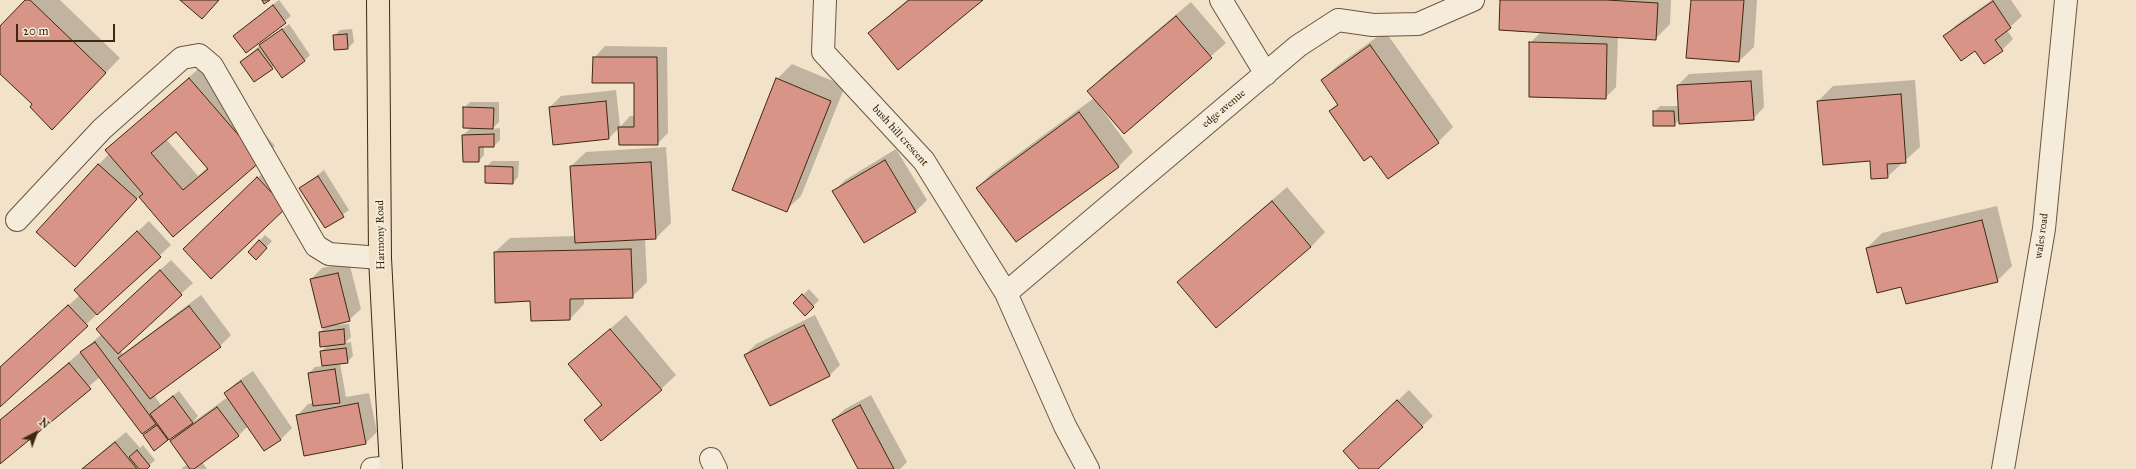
<!DOCTYPE html>
<style>
body{margin:0}
#map{position:relative;width:2136px;height:469px;overflow:hidden;background:#f1e2c9;font-family:"IM FELL Great Primer",serif}
canvas{display:block}
.north{position:absolute;left:16px;top:413px;width:40px;height:40px;-webkit-text-stroke:3px #f6ecdc;paint-order:stroke;rotate:41deg;font-size:11px;font-weight:700;line-height:16px;text-align:center;color:#3e280e}
.north::after{content:'';display:block;margin:auto;width:14px;height:18px;background:#3e280e;clip-path:polygon(50% 0,100% 100%,50% 72%,0 100%)}
.scale{position:absolute;left:16px;top:24px;width:99px;height:18px;box-sizing:border-box;border:2px solid #3e280e;border-top:0;padding-left:5px;font-size:12px;line-height:14px;white-space:nowrap;color:#3e280e;-webkit-text-stroke:3px #f6ecdc;paint-order:stroke}
</style>
<div id="map">
<canvas width="2136" height="469"></canvas>
<div class="north">N</div>
<div class="scale">20 m</div>
</div>
<script>
const context = document.querySelector('canvas').getContext('2d');
context.lineJoin = 'round';
function fill(path, color) { context.fillStyle = color; context.fill(path, 'evenodd'); }
const shape = rows => new Path2D(rows.map(r => 'M' + r).join(''));
function trace(path, color, width, dash) { context.strokeStyle = color; context.lineWidth = width; context.lineCap = dash ? 'butt' : 'round'; context.setLineDash(dash || []); context.stroke(path); }
function write(font, color, halo, rows, align = 'center') {
  context.font = font + ' "IM FELL Great Primer",serif'; context.lineWidth = 4; context.setLineDash([]); context.textBaseline = 'middle'; context.strokeStyle = halo; context.fillStyle = color; for (const [text, x, y, turn = 0] of rows) {
    context.save(); context.translate(x, y); context.rotate((+turn || 0) * Math.PI / 180); context.textAlign = isNaN(turn) ? turn : align; if (halo) context.strokeText(text, 0, 0); context.fillText(text, 0, 0); context.restore();
  }
}
fill(shape([
 [26,0,60,0,120,58,67,114,0,72,0,27],
 [279,0,291,16,246,51,234,36],
 [907,0,982,0,869,33],
 [1501,0,1671,0,1670,24,1655,39,1618,36,1616,87,1605,98,1530,43,1541,32],
 [1692,0,1757,0,1754,47,1739,61],
 [1992,0,2011,0,2022,16,2007,30,2013,39,2002,50,1975,50,1945,36,1956,25],
 [1191,2,1226,43,1124,132,1102,106,1100,107,1133,152,1119,166,1016,241,977,188,992,173,1094,98,1089,91,1103,76],
 [289,24,310,55,304,61,274,66,254,81,241,62,266,40],
 [352,29,354,42,348,48,334,36,340,30],
 [1385,31,1453,127,1438,142,1388,178,1372,155,1330,111,1338,103,1322,80,1337,66],
 [605,46,667,47,668,133,657,144,619,128,609,138,554,144,550,107,561,96,616,90,620,127,630,116,635,116,635,82,594,58],
 [204,64,275,146,173,235,140,196,86,255,98,165,109,154,106,150],
 [176,130,208,167,198,176,166,139],
 [792,64,845,86,801,196,786,210,777,79],
 [1762,70,1764,107,1753,119,1680,119,1674,125,1654,112,1660,106,1679,106,1678,85,1689,74],
 [1915,80,1920,147,1887,177,1818,101,1833,86],
 [470,102,499,102,499,122,492,129,500,128,500,140,494,146,484,146,484,155,479,161,463,135,471,128,464,108],
 [666,147,671,223,656,238,645,238,647,282,632,297,584,298,584,304,570,319,531,300,495,252,510,238,576,236,571,166,586,152],
 [896,149,927,200,916,211,864,242,834,191,845,180],
 [492,161,519,161,518,177,513,183,486,167],
 [269,167,296,196,195,238],
 [324,170,349,210,326,227,301,188],
 [1287,187,1325,232,1311,247,1178,282],
 [1997,206,2012,266,1997,281,1902,285,1867,248,1882,233],
 [149,221,171,245,0,405,0,367,80,295,75,290],
 [265,235,272,241,256,258,249,252],
 [171,260,193,283,120,350,123,354,201,295,231,335,220,346,154,395,161,405,179,391,198,416,193,422,228,397,225,393,237,382,253,371,292,428,281,439,265,450,248,426,238,436,202,462,207,469,181,469,188,464,171,441,179,431,168,440,144,435,152,427,100,377,0,462,0,420,102,334,108,318],
 [349,262,361,309,349,320,332,325,349,324,351,337,345,343,351,342,353,356,347,362,340,363,346,397,369,393,377,432,366,443,297,416,308,404,313,403,309,373,315,367,323,366,321,351,328,345,320,333,326,326,311,279,322,268],
 [809,289,819,300,805,314,795,303],
 [626,315,676,375,661,389,585,420,602,403,570,364],
 [815,315,840,365,829,376,745,355,756,344],
 [1409,390,1433,416,1376,469,1361,469,1344,451],
 [871,395,907,462,900,469,859,469,833,420,845,409],
 [126,432,140,448,143,445,155,460,145,469,81,469]
]), '#0003');
const building = shape([
 [25,0,30,0,106,73,52,130,30,107,32,104,0,74,0,26,25,0],
 [180,0,219,0,202,19,180,0],
 [262,0,270,0,264,4,262,0],
 [909,0,983,0,898,70,868,33,909,0],
 [1500,0,1607,0,1658,3,1656,40,1499,30,1500,0],
 [1691,0,1744,0,1739,62,1686,58,1691,0],
 [1993,1,2011,28,1995,40,2003,51,1984,64,1975,51,1961,61,1943,36,1993,1],
 [273,5,286,23,246,53,233,36,273,5],
 [1176,16,1212,58,1124,134,1087,91,1176,16],
 [282,29,305,61,282,78,259,45,282,29],
 [347,34,348,49,334,50,333,35,347,34],
 [1529,42,1607,44,1606,99,1529,97,1529,42],
 [1370,45,1439,143,1388,179,1371,156,1364,161,1329,111,1338,105,1321,80,1370,45],
 [258,49,273,69,254,82,240,62,258,49],
 [593,57,657,57,658,145,619,145,618,127,634,127,634,83,592,83,593,57],
 [189,78,261,161,173,237,139,197,143,194,105,150,189,78],
 [176,132,208,169,183,190,151,153,176,132],
 [776,78,831,101,787,212,732,190,776,78],
 [1751,81,1754,120,1679,124,1677,85,1751,81],
 [1901,94,1906,163,1887,164,1888,178,1871,179,1870,161,1823,165,1817,101,1901,94],
 [606,101,609,139,553,145,549,107,606,101],
 [463,107,494,108,493,129,463,128,463,107],
 [1653,111,1674,111,1675,126,1653,126,1653,111],
 [1079,112,1119,167,1016,242,976,188,1079,112],
 [494,134,494,147,479,147,479,162,463,162,462,135,494,134],
 [885,160,916,212,864,243,832,191,885,160],
 [651,162,656,239,575,243,570,166,651,162],
 [98,164,137,199,75,267,36,232,98,164],
 [485,166,513,167,513,184,485,183,485,166],
 [318,176,344,217,325,228,299,188,318,176],
 [257,177,286,208,211,279,183,249,257,177],
 [1272,201,1311,247,1216,328,1177,282,1272,201],
 [1982,220,1998,282,1906,304,1901,287,1877,293,1866,248,1982,220],
 [137,231,161,257,97,315,74,290,137,231],
 [259,240,267,248,256,260,248,252,259,240],
 [631,249,633,298,570,299,570,320,531,321,530,301,495,303,494,252,631,249],
 [160,270,182,295,118,354,96,329,160,270],
 [338,273,350,321,322,328,310,279,338,273],
 [802,294,814,307,805,316,793,303,802,294],
 [68,305,88,326,0,407,0,367,68,305],
 [189,306,221,347,150,399,118,358,189,306],
 [804,325,830,376,770,406,744,355,804,325],
 [344,329,345,344,320,347,319,332,344,329],
 [610,329,662,390,601,441,584,420,602,405,568,364,610,329],
 [95,342,156,424,142,434,80,352,95,342],
 [346,348,348,363,322,366,320,351,346,348],
 [69,363,91,389,0,464,0,420,69,363],
 [335,369,340,403,313,406,308,373,335,369],
 [241,381,281,440,264,451,224,393,241,381],
 [173,396,193,423,169,440,150,414,173,396],
 [1397,400,1423,427,1378,469,1359,469,1343,451,1397,400],
 [358,403,366,444,304,456,296,415,358,403],
 [860,405,894,469,858,469,832,420,860,405],
 [217,407,239,436,194,469,190,469,170,441,217,407],
 [157,425,168,440,154,451,143,435,157,425],
 [115,442,137,469,82,469,115,442],
 [137,450,150,466,147,469,139,469,129,457,137,450]
]);
fill(building, '#d89486');
trace(building, '#3e280e', 1);
const minor = shape([
 [825,0,823,52,924,161,1006,293,1065,426,1088,469],
 [1221,0,1266,74],
 [17,220,102,129,182,58,199,55,212,66,316,246,329,254,380,258],
 [1006,293,1298,46,1338,20,1373,25,1418,24,1473,0],
 [711,459,716,469],
 [372,469,391,467],
 [2003,469,2044,229,2066,0]
]);
const major = shape([
 [378,0,380,258,391,469]
]);
trace(minor, '#6b563d', 24);
trace(major, '#3e280e', 24);
trace(minor, '#f6ecdc', 22);
trace(major, '#f1e2c9', 22);
write('11px', '#3e280e', '#f6ecdc', [
 ["edge avenue",1224,109,-40],
 ["bush hill crescent",900,136,48],
 ["Harmony Road",381,235,-91],
 ["wales road",2042,236,-82]
]);
</script>
